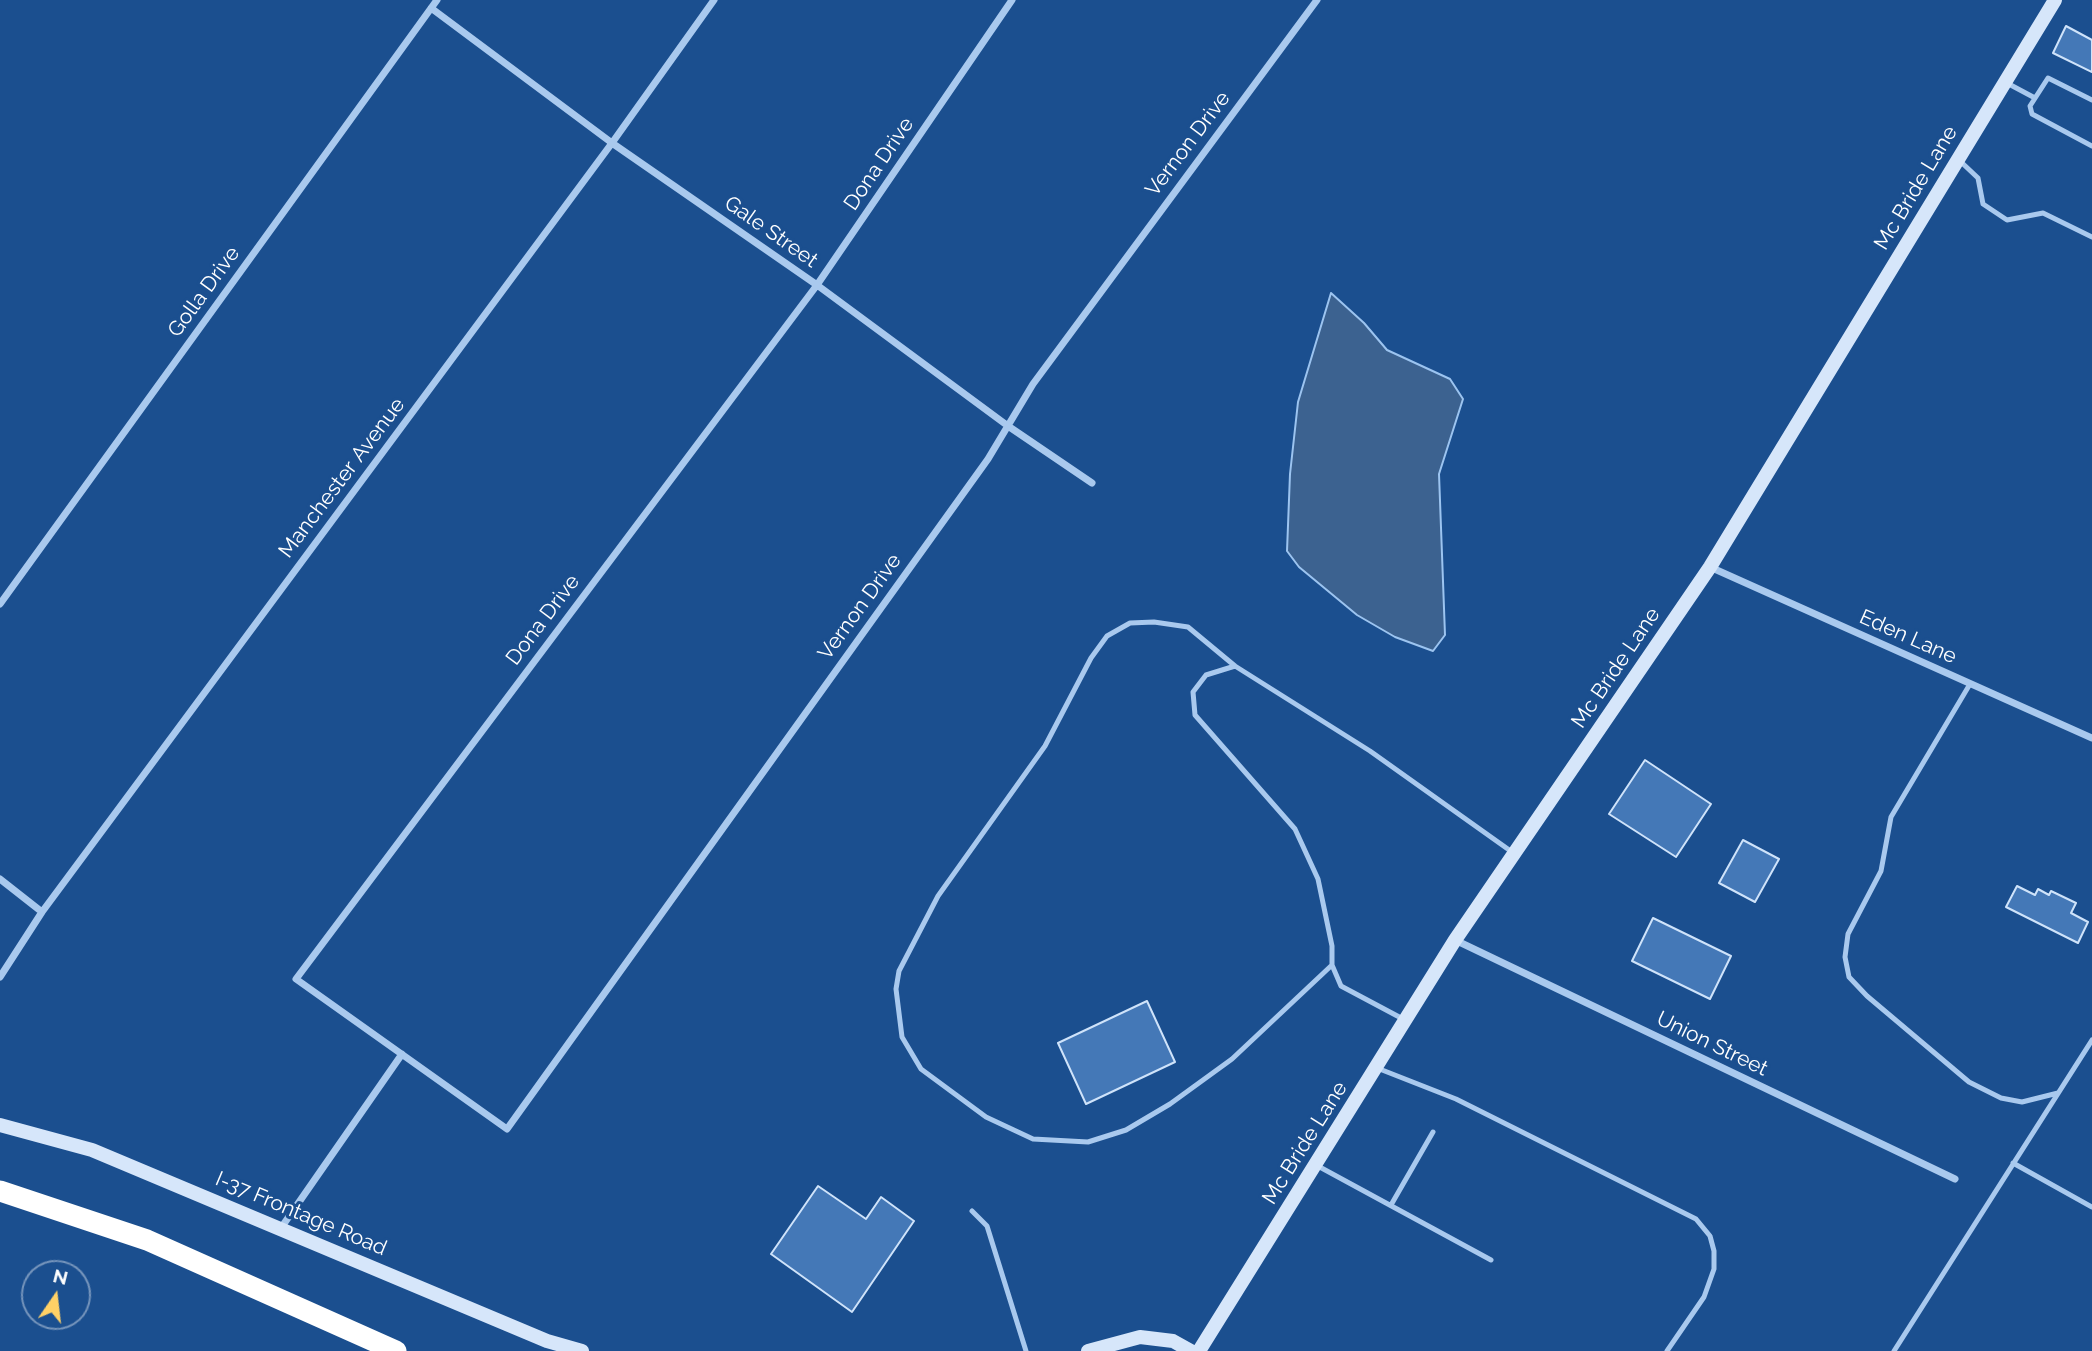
<!DOCTYPE html>
<style>
body{margin:0}
#map{position:relative;width:2092px;height:1351px;overflow:hidden;background:#1b4f8f;font-family:Raleway,sans-serif}
canvas{display:block}
.north{position:absolute;left:21px;top:1260px;width:70px;height:70px;box-sizing:border-box;background:#1b4f8f;border:2px solid #7695bc;border-radius:50%;rotate:14deg;font-size:19px;font-weight:700;line-height:28px;text-align:center;color:#fff}
.north::after{content:'';display:block;margin:auto;width:24px;height:32px;background:#ffd166;clip-path:polygon(50% 0,100% 100%,50% 72%,0 100%)}
</style>
<div id="map">
<canvas width="2092" height="1351"></canvas>
<div class="north">N</div>
</div>
<script>
const context = document.querySelector('canvas').getContext('2d');
context.lineJoin = 'round';
function fill(path, color) { context.fillStyle = color; context.fill(path, 'evenodd'); }
const shape = rows => new Path2D(rows.map(r => 'M' + r).join(''));
function trace(path, color, width, dash) { context.strokeStyle = color; context.lineWidth = width; context.lineCap = dash ? 'butt' : 'round'; context.setLineDash(dash || []); context.stroke(path); }
function write(font, color, halo, rows, align = 'center') {
  context.font = font + ' Raleway,sans-serif'; context.lineWidth = 6; context.setLineDash([]); context.textBaseline = 'middle'; context.strokeStyle = halo; context.fillStyle = color; for (const [text, x, y, turn = 0] of rows) {
    context.save(); context.translate(x, y); context.rotate((+turn || 0) * Math.PI / 180); context.textAlign = isNaN(turn) ? turn : align; if (halo) context.strokeText(text, 0, 0); context.fillText(text, 0, 0); context.restore();
  }
}
const water = shape([
 [1331,293,1364,323,1387,350,1450,379,1463,399,1439,474,1445,635,1433,651,1395,637,1357,615,1299,567,1287,551,1290,474,1298,402,1331,293]
]);
fill(water, '#3c6290');
trace(water, '#9cc4f0', 2);
const building = shape([
 [2066,26,2092,40,2092,72,2053,53,2066,26],
 [1645,760,1711,804,1676,857,1609,814,1645,760],
 [1743,840,1779,859,1755,902,1719,883,1743,840],
 [2017,886,2035,895,2038,889,2049,895,2051,891,2076,903,2071,913,2088,922,2078,943,2006,907,2017,886],
 [1653,918,1731,956,1710,999,1632,961,1653,918],
 [1147,1001,1175,1062,1086,1104,1058,1043,1147,1001],
 [818,1186,866,1219,881,1197,914,1221,852,1312,771,1254,818,1186]
]);
fill(building, '#4478b7');
trace(building, '#cfe3fa', 2);
trace(shape([
 [2005,82,2035,98],
 [2092,100,2048,78,2030,106,2032,114,2092,146],
 [1960,161,1978,178,1983,204,2007,220,2043,213,2092,237],
 [1235,666,1188,627,1154,622,1130,623,1107,636,1091,658,1045,746,938,896,899,971,896,989,902,1037,921,1069,986,1117,1033,1139,1088,1142,1126,1130,1170,1104,1232,1059,1332,965],
 [1970,684,1891,817,1881,871,1848,934,1845,957,1849,977,1867,996,1969,1082,2001,1098,2022,1102,2058,1093],
 [1403,1019,1341,986,1332,965,1332,946,1318,879,1295,829,1195,715,1193,692,1206,675,1235,666,1370,751,1512,852],
 [1377,1068,1456,1099,1696,1219,1710,1236,1714,1251,1714,1269,1704,1297,1667,1351],
 [2013,1163,2092,1207],
 [1316,1165,1491,1260],
 [1391,1205,1433,1132],
 [972,1211,987,1226,1026,1351],
 [1894,1351,2092,1040]
]), '#a9c9ee', 5);
trace(shape([
 [1012,0,817,285,296,979,507,1129,988,459,1033,384,1317,0],
 [431,8,612,143,817,285,1008,426,1092,483],
 [1710,567,2092,738],
 [0,604,437,0],
 [0,879,42,912],
 [1455,940,1955,1179],
 [0,977,42,912,612,143,714,0],
 [281,1228,402,1054]
]), '#a9c9ee', 7);
trace(shape([
 [0,1125,92,1150,547,1341,582,1351],
 [1088,1351,1140,1337,1173,1341,1191,1351],
 [1199,1351,1455,940,1710,567,2055,0]
]), '#d6e6fa', 14);
trace(shape([
 [0,1191,147,1240,396,1351]
]), '#fff', 21);
write('21px', '#fff', '#1b4f8f', [
 ["Vernon Drive",1188,144,-53],
 ["Dona Drive",879,164,-56],
 ["Mc Bride Lane",1916,188,-59],
 ["Gale Street",771,232,35],
 ["Golla Drive",204,292,-54],
 ["Manchester Avenue",342,478,-53],
 ["Vernon Drive",860,607,-54],
 ["Dona Drive",543,620,-53],
 ["Eden Lane",1908,637,24],
 ["Mc Bride Lane",1616,668,-56],
 ["Union Street",1712,1044,26],
 ["Mc Bride Lane",1305,1143,-58],
 ["I-37 Frontage Road",301,1214,23]
]);
</script>
